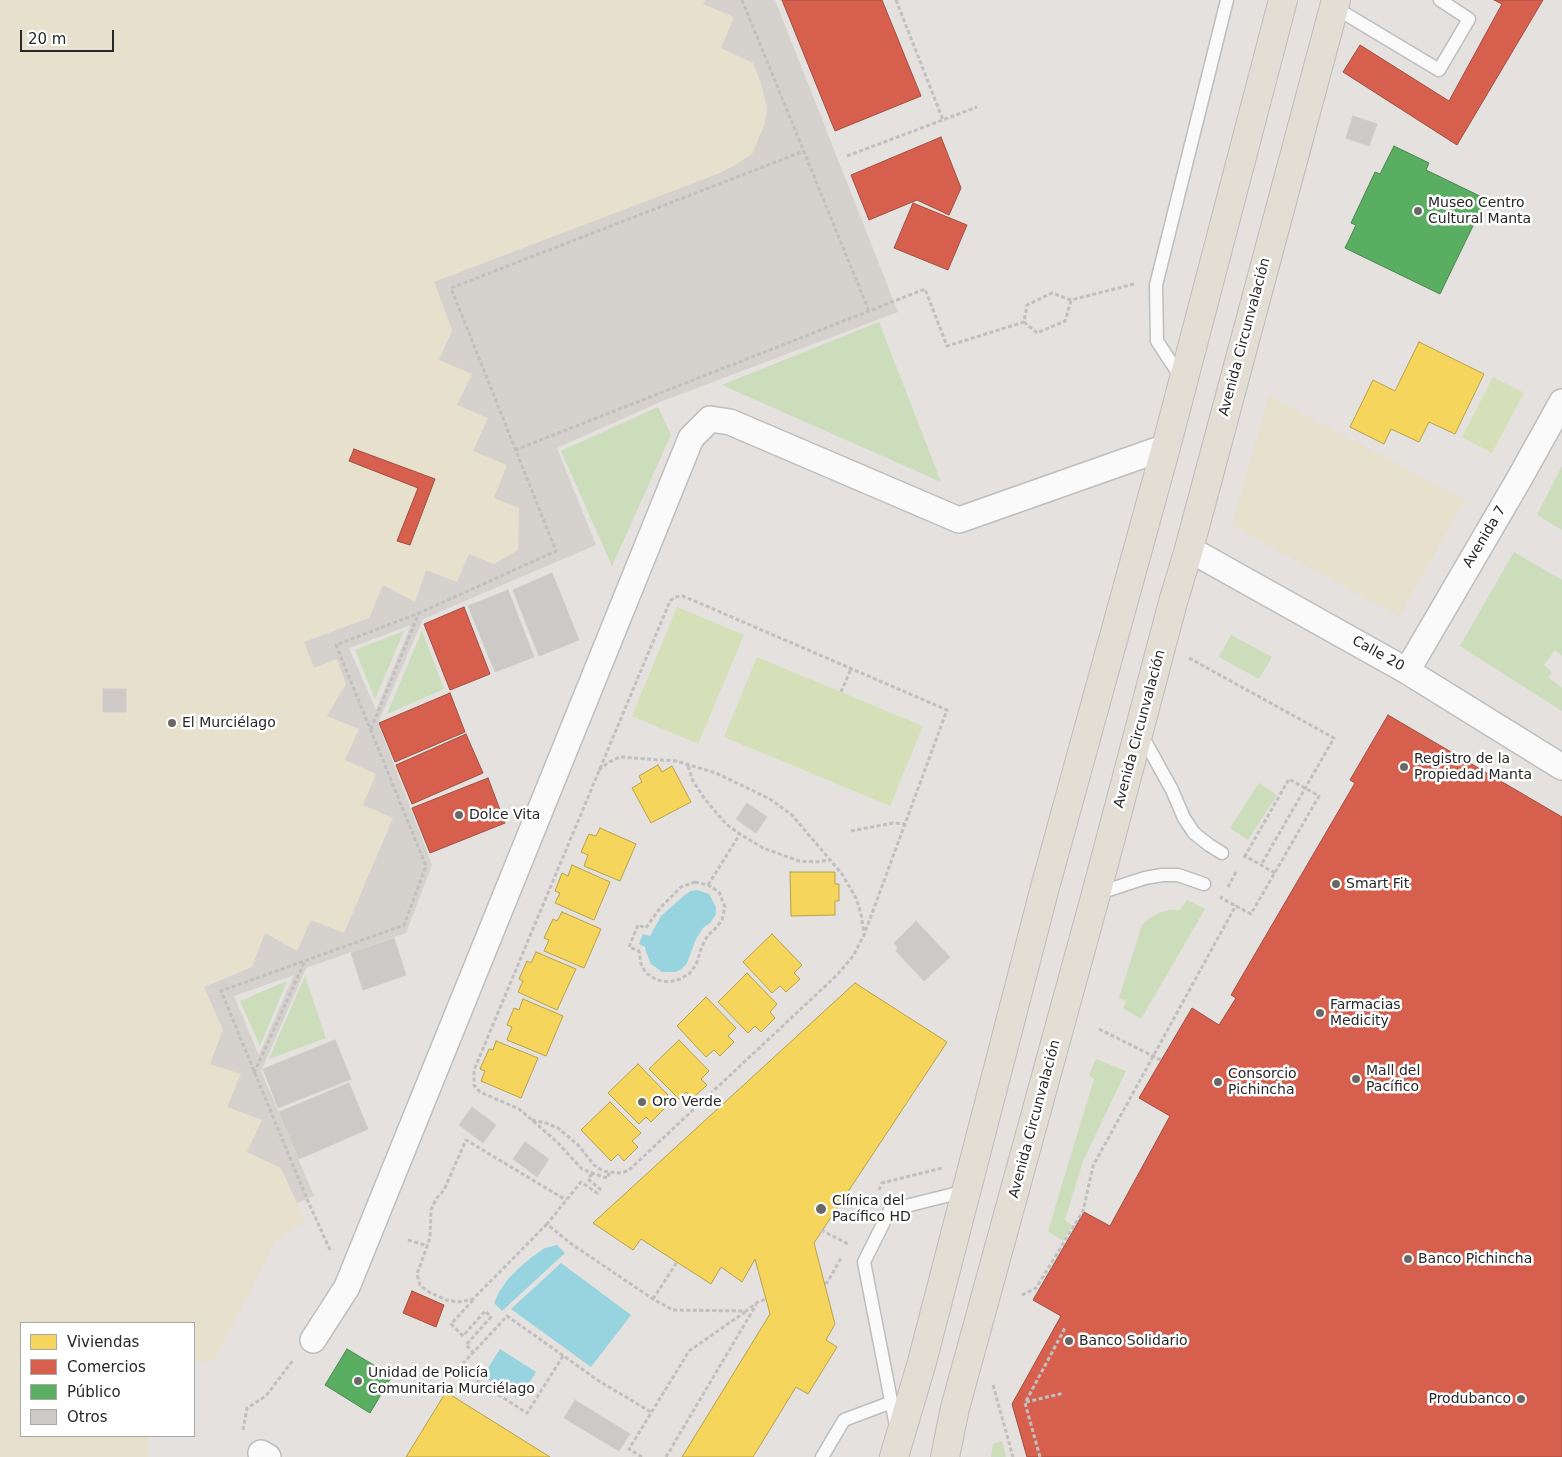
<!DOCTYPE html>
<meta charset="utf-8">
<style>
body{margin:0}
#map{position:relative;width:1562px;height:1457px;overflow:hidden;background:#e4e1de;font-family:"DejaVu Sans",sans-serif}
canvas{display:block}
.legend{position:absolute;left:20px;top:1322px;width:175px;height:115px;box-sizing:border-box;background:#fff;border:1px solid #a9a9a9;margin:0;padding:6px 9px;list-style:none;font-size:15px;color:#272727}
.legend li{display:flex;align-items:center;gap:10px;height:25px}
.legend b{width:25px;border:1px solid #a9a9a9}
.scale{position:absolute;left:20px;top:30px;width:94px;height:22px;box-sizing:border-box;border:2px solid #272727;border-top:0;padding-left:6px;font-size:15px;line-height:18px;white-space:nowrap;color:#272727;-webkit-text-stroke:4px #fff;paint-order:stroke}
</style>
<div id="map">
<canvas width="1562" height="1457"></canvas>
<ul class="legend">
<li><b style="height:14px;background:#f6d55c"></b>Viviendas</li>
<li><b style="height:14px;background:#d6604d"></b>Comercios</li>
<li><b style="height:14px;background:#5aae61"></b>Público</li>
<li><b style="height:14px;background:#ccc9c7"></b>Otros</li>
</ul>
<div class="scale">20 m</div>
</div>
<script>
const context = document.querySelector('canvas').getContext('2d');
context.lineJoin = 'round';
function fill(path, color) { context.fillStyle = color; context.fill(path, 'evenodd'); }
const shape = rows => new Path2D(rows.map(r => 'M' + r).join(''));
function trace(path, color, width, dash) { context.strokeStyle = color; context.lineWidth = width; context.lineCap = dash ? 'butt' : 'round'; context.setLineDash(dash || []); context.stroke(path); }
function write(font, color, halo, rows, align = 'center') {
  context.font = font + ' "DejaVu Sans",sans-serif'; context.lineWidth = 5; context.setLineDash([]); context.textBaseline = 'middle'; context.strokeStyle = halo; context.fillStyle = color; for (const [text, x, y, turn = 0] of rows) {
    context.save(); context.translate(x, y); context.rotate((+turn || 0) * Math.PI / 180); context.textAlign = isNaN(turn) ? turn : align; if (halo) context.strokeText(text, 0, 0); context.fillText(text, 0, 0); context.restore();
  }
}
fill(shape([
 [879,322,941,482,722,385],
 [658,407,671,435,612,566,561,451],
 [1562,466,1562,530,1537,515],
 [1514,552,1562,580,1562,656,1555,650,1544,665,1552,672,1548,677,1562,688,1562,711,1460,646],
 [404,631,375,699,355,650],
 [422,631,444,689,387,714],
 [1231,635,1272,657,1259,679,1219,657],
 [1259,783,1277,795,1248,840,1230,828],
 [1187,900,1205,909,1141,1019,1123,1008,1126,1001,1119,998,1142,925,1149,919,1158,913,1169,910,1180,910],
 [305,976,326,1038,269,1059],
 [287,981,260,1046,240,1001],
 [1096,1059,1126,1071,1083,1161,1065,1220,1072,1225,1063,1241,1048,1231,1094,1079,1089,1075],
 [1002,1441,1006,1457,991,1457,993,1444]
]), '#cbddba');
fill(shape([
 [0,0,705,0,703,5,735,17,761,83,767,107,765,123,752,154,737,164,720,173,435,282,452,330,439,360,472,374,508,465,519,508,518,550,494,564,415,602,304,642,337,659,346,684,359,729,393,818,344,933,252,967,204,987,241,1074,262,1120,248,1152,281,1168,305,1221,276,1240,214,1360,194,1362,194,1323,21,1323,21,1436,148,1436,148,1457,0,1457],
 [1269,396,1465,500,1399,616,1232,525]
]), '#e7e0cd');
fill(shape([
 [1493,377,1524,393,1492,453,1462,437],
 [677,607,744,635,698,744,632,716],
 [757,657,923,726,890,806,724,737]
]), '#d5e0b8');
fill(shape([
 [705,0,775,0,898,312,660,402,557,448,596,545,423,619,378,723,432,865,406,933,306,968,261,1071,314,1196,297,1203,281,1168,247,1152,262,1120,227,1107,241,1074,210,1064,223,1030,204,987,252,967,265,933,297,951,311,920,344,933,393,818,363,805,376,774,345,760,359,729,327,716,346,684,337,659,314,668,304,642,369,618,383,585,415,602,426,570,457,582,469,554,494,564,518,550,519,508,494,498,507,465,473,451,488,418,457,405,472,374,439,360,452,330,434,282,720,173,737,164,752,154,765,123,767,107,761,83,753,63,721,48,734,17,703,4],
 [411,625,376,710,349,648],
 [294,975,259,1055,259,1056,234,996]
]), '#d5d1cd');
fill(shape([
 [697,890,709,894,716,907,716,914,711,922,703,928,696,939,687,963,682,969,675,972,662,972,651,964,646,952,645,947,639,944,643,934,650,936,661,916,686,894,691,891],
 [557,1245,565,1253,502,1311,494,1303,499,1292,508,1279,519,1268,532,1257,545,1248],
 [561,1263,631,1315,591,1367,511,1309],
 [500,1349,536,1372,519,1399,483,1376]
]), '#98d4df');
const homes = shape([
 [1419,342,1484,374,1455,434,1429,422,1419,442,1391,429,1384,444,1350,427,1373,380,1395,391,1419,342],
 [658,765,662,772,672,766,691,802,651,823,632,788,642,782,639,776,658,765],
 [600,828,636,844,620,881,584,866,588,855,581,852,589,834,596,836,600,828],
 [572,865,610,882,594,920,555,903,560,893,555,891,562,873,568,876,572,865],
 [790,872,835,872,835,884,839,884,839,901,835,901,835,915,791,916,790,872],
 [562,912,601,929,584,968,544,951,549,940,544,938,553,919,557,921,562,912],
 [772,934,802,965,794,973,800,979,786,992,780,986,772,993,743,962,772,934],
 [536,952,576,969,557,1010,518,992,523,981,519,979,527,961,531,963,536,952],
 [747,973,777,1004,770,1012,775,1018,761,1032,755,1026,748,1033,718,1002,747,973],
 [855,983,947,1042,814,1243,835,1324,826,1340,837,1347,808,1394,796,1387,753,1457,682,1457,770,1314,755,1259,742,1282,721,1267,711,1284,641,1239,633,1250,593,1223,855,983],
 [706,997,736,1028,728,1036,734,1042,720,1056,714,1050,706,1057,677,1026,706,997],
 [523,999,563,1016,546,1056,507,1040,512,1027,507,1025,514,1008,519,1010,523,999],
 [679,1040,709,1071,701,1079,707,1085,693,1098,686,1092,679,1099,649,1069,679,1040],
 [496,1041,538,1058,521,1098,481,1081,485,1071,480,1069,489,1049,493,1050,496,1041],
 [638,1064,668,1095,660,1103,665,1108,651,1122,646,1117,639,1124,608,1093,638,1064],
 [610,1102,641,1133,632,1141,638,1147,624,1161,618,1154,611,1161,581,1130,610,1102],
 [446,1392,550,1457,406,1457,446,1392]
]);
fill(homes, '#f6d55c');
trace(homes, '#b8a14c', 1);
const shops = shape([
 [782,0,882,0,921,96,835,131,782,0],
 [1494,0,1543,0,1457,145,1343,72,1360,45,1449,101,1502,4,1494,0],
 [941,137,961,188,949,215,917,200,869,220,851,175,941,137],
 [913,203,967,225,948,270,894,248,913,203],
 [354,449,435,479,410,545,397,541,418,488,349,461,354,449],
 [464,607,490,674,450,690,424,624,464,607],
 [450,693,465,732,395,762,379,723,450,693],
 [1388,715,1562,817,1562,1457,1027,1457,1012,1404,1061,1316,1033,1300,1084,1212,1110,1226,1170,1116,1139,1098,1192,1008,1219,1025,1236,998,1231,995,1355,783,1350,780,1388,715],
 [466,734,483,773,412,804,396,765,466,734],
 [488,778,505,823,430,853,412,808,488,778],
 [412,1291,444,1305,436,1327,403,1313,412,1291]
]);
fill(shops, '#d6604d');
trace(shops, '#a24f42', 1);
const public = shape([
 [1394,146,1429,163,1426,170,1486,199,1440,294,1345,248,1356,225,1351,223,1375,172,1380,174,1394,146],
 [347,1349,392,1376,370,1413,325,1385,347,1349]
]);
fill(public, '#5aae61');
trace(public, '#4b8650', 1);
const building = shape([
 [1353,116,1377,124,1369,146,1346,138,1353,116],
 [552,573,579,640,539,656,513,590,552,573],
 [508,590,534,657,495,672,468,606,508,590],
 [103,689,126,689,126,712,103,712,103,689],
 [747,803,767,817,756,833,736,819,747,803],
 [916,921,950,957,924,981,896,951,898,948,894,943,916,921],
 [394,938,406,975,363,990,351,953,394,938],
 [335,1040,351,1079,278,1108,263,1069,335,1040],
 [349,1083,368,1129,299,1159,279,1112,349,1083],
 [472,1107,496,1125,483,1143,459,1125,472,1107],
 [525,1142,549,1159,537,1177,513,1159,525,1142],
 [575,1400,630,1434,619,1451,564,1418,575,1400]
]);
fill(building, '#ccc9c7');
trace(building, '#cfcdca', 1);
const lane = shape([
 [1334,7,1439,70,1469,19,1440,0],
 [1182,379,1157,341,1156,285,1227,0],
 [1141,734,1172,790,1184,818,1194,833,1209,845,1222,853],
 [1096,894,1145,878,1162,875,1178,875,1204,884],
 [896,1426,864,1262,890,1210,966,1191],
 [822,1457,844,1420,892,1402]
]);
const street = shape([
 [1189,549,1407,671,1562,767],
 [1407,671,1518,481,1562,402],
 [313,1340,347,1287,691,438,710,419,730,422,959,520,1166,447],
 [261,1453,268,1457]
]);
const primary = shape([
 [894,1457,922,1362,1044,891,1166,447,1283,0],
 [945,1457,955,1408,1096,894,1173,602,1189,549,1336,0]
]);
trace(lane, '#bebebe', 15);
trace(street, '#bebebe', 28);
trace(primary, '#bebdbc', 30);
trace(shape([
 [742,0,869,311],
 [896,0,943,120],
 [847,156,977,107],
 [1024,322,1037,333,1065,321,1071,301],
 [515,450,925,289,947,346,1024,322,1027,305,1052,293,1071,300,1134,284],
 [1189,658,1334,738,1261,865],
 [841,692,851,669],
 [371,729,419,613],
 [688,766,693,781,704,798,726,824,740,834,763,848,799,861,816,862,829,860],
 [599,770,609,762,620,757,676,761,716,773,770,799,792,815,842,874,856,898,861,914,864,933],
 [851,831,893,823,905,824],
 [1244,858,1245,856,1275,873],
 [695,882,708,885,719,892,725,907,722,920,715,929,708,935,702,946,696,965,689,974,680,979,669,982,657,980,646,973,641,964,639,951,629,947,638,925,646,928,660,908,681,887,695,882],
 [708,885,740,834],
 [1228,887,1237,870],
 [1222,896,1221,898,1251,914,1319,796,1289,779,1245,856],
 [1099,1029,1161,1060],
 [254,1073,305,961],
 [532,1120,546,1123,558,1128,578,1145,594,1165,603,1171,619,1173,628,1171,837,975,853,956,864,935,947,710,683,596,675,597,670,601,474,1070,474,1085,480,1092,519,1109,532,1120,557,1142,582,1169,603,1177,608,1178,609,1172],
 [592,1174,588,1179,600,1189,597,1193,581,1182,547,1224,570,1243,653,1299,673,1310,746,1311,758,1302,766,1299],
 [879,1190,882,1183,942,1168],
 [547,1224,473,1299,459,1302,446,1300,427,1291,420,1285,417,1274,430,1238,431,1210,436,1199,444,1190,466,1140,566,1200],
 [821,1230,848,1244],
 [408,1240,428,1246],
 [330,1250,307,1199,221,991,404,925,426,866,336,645,419,613,556,551,451,288,804,151],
 [825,1283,827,1283,841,1258],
 [1022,1295,1036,1288,1083,1211,1093,1166,1236,905],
 [653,1299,677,1262],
 [473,1300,451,1324,463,1336,485,1311,491,1317,466,1345,474,1353],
 [563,1356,527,1413,458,1369,507,1316,599,1381,651,1412],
 [993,1385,1013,1457],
 [1026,1402,1064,1393],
 [243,1430,247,1408,266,1396,293,1360],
 [642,1457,629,1449,689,1351,745,1312],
 [666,1457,756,1305],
 [1040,1457,1025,1403,1065,1328]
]), '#c1c0c0', 3, [4, 2.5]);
trace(lane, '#fbfafa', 12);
trace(street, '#fbfafa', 25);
trace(primary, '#e3ded4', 28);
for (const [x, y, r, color] of [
 [1418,211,5,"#696867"],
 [172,723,5,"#696867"],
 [1404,767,5,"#696867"],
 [459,815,5,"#696867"],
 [1336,884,5,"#696867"],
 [1320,1013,5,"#696867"],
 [1356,1079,5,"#696867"],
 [1218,1082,5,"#696867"],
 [642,1102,5,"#696867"],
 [821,1209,6,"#696867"],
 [1408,1259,5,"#696867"],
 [1069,1341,5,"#696867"],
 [358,1381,5,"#696867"],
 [1521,1399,5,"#696867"]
]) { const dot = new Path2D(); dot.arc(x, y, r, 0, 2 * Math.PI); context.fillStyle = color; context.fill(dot); trace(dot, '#fff', 2); }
write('14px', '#272727', '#fff', [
 ["Museo Centro",1428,203],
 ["Cultural Manta",1428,219],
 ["El Murciélago",182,723],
 ["Registro de la",1414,759],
 ["Propiedad Manta",1414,775],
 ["Dolce Vita",469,815],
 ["Smart Fit",1346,884],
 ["Farmacias",1330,1005],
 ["Medicity",1330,1021],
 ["Mall del",1366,1071],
 ["Pacífico",1366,1087],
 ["Consorcio",1228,1074],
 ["Pichincha",1228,1090],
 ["Oro Verde",652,1102],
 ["Clínica del",832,1201],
 ["Pacífico HD",832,1217],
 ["Banco Pichincha",1418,1259],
 ["Banco Solidario",1079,1341],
 ["Unidad de Policía",368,1373],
 ["Comunitaria Murciélago",368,1389],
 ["Produbanco",1511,1399,"right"]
], 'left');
write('14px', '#272727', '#fff', [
 ["Avenida Circunvalación",1245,337,-75],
 ["Avenida 7",1485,537,-59],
 ["Calle 20",1378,654,29],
 ["Avenida Circunvalación",1140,729,-75],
 ["Avenida Circunvalación",1035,1119,-75]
]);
</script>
